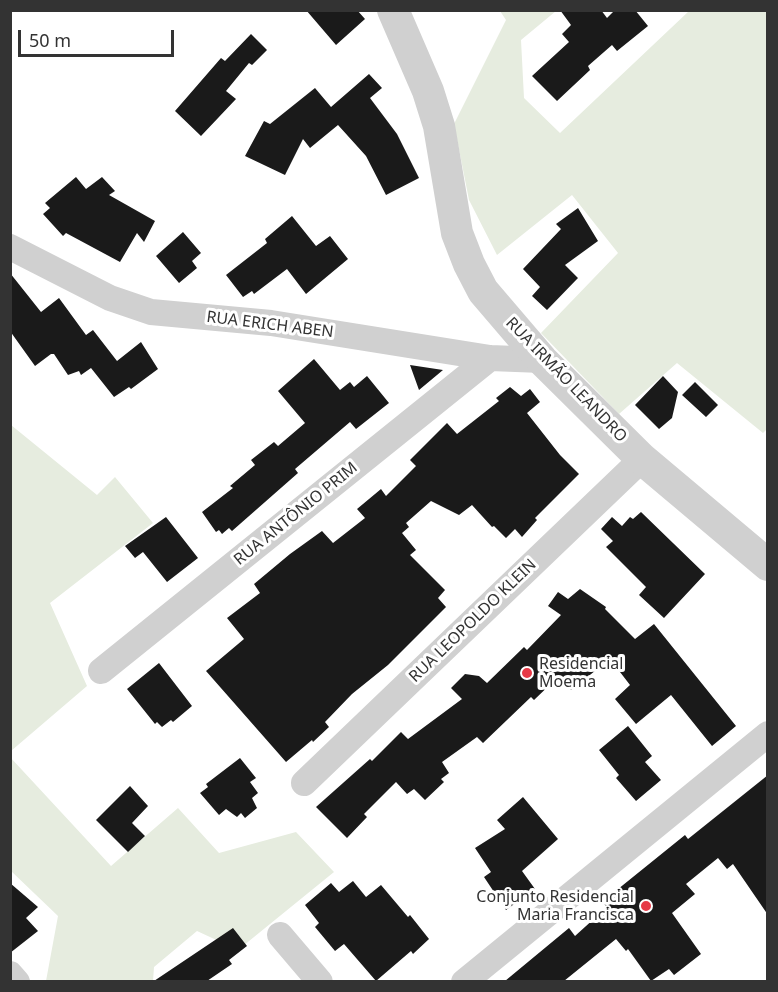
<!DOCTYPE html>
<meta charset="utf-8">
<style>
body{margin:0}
#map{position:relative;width:778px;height:992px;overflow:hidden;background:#fff;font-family:"Noto Sans",sans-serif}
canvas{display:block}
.frame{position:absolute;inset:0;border:12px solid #333;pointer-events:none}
.scale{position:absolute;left:18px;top:30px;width:156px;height:27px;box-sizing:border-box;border:3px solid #333;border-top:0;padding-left:8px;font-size:18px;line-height:21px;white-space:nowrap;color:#333;-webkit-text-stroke:4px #fff;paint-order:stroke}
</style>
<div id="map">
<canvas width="778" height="992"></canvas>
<div class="frame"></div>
<div class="scale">50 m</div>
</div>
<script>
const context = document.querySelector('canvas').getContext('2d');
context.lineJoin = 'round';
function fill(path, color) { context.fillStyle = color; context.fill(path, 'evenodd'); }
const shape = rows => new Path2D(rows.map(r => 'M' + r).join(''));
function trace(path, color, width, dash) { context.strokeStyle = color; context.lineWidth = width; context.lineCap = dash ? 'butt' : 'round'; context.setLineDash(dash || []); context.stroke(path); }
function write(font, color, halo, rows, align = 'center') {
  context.font = font + ' "Noto Sans",sans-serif'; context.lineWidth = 6; context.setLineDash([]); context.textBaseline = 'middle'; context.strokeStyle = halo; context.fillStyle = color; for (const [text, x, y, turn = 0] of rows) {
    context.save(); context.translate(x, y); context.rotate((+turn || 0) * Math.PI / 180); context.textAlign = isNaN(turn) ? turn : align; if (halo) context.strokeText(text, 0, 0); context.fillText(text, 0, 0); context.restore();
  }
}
fill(shape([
 [500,11,556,11,521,40,524,98,560,133,689,11,767,11,767,429,763,433,677,363,619,414,541,333,618,253,572,195,497,255,469,200,454,124,506,20],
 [11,425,97,495,115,477,153,523,50,603,87,686,11,751],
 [10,757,111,866,178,808,219,853,296,832,334,872,238,950,197,931,154,967,153,981,46,981,58,916,11,871]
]), '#e6ecdf');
fill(shape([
 [306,10,357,10,365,19,336,45],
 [560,10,601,10,607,18,615,10,635,10,648,26,617,51,612,45,588,66,590,70,557,101,532,76,569,42,562,34,571,25],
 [251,34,267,50,252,65,249,63,226,91,236,99,201,136,175,111,221,58,225,61],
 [369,74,382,88,370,98,397,134,419,178,386,195,366,156,338,125,310,148,303,139,285,175,245,156,264,121,270,124,315,88,331,107],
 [76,177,86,189,102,177,115,191,109,195,155,221,144,242,137,233,120,262,66,233,63,236,43,214,50,208,45,203],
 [578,208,598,241,565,265,578,278,547,310,532,296,540,287,523,269,561,229,556,224],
 [292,216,316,246,330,236,348,259,306,294,287,269,254,294,252,291,243,297,226,275,267,243,265,239],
 [183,232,201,253,192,261,197,268,179,283,156,256],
 [10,273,41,312,59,298,86,335,93,330,117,361,141,342,158,369,131,389,129,387,114,397,91,368,81,375,79,371,68,375,54,354,51,354,35,366,10,331],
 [314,359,340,390,350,382,354,387,367,376,389,403,356,429,350,422,295,469,298,473,232,531,229,528,222,534,219,530,216,532,202,512,233,488,230,486,255,465,251,460,274,442,278,446,305,423,278,391],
 [410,365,443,370,419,390],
 [663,376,678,392,672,418,659,429,635,405],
 [695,382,718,405,706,417,682,395],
 [510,387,521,396,530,389,540,402,527,413,560,455,579,474,535,518,537,520,522,537,515,529,506,538,494,526,492,527,472,505,459,515,431,501,406,523,409,527,402,533,416,550,410,555,445,590,438,598,446,607,388,665,352,694,325,722,329,727,313,742,312,740,286,762,206,671,244,639,227,618,260,593,254,584,290,554,322,531,333,543,365,518,357,509,381,489,386,496,416,466,410,460,447,423,457,434,499,401,496,398],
 [641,512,705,574,664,618,639,595,646,587,606,547,613,541,601,529,612,517,622,526,630,517,633,519],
 [166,517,198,558,167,582,143,552,135,558,125,546],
 [580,589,606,607,605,609,635,639,654,624,736,726,712,746,671,695,636,724,615,699,630,685,610,659,571,690,558,677,534,700,531,697,483,743,477,737,442,762,449,773,441,779,444,782,425,800,414,789,407,794,396,782,364,814,367,817,347,838,316,807,370,759,372,761,401,732,408,739,462,699,451,688,465,674,479,676,487,683,524,647,527,650,561,615,548,606,558,592,568,599],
 [159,663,192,706,173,722,171,720,162,727,157,722,155,724,127,689],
 [628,726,652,756,645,762,661,780,636,801,616,778,619,775,599,750],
 [240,758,256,778,250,782,258,793,252,798,257,808,245,818,241,813,237,817,226,809,219,815,200,793,208,787,206,784],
 [768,775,768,915,733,864,727,869,718,858,686,884,695,894,672,913,701,954,674,975,669,969,651,981,628,949,626,951,616,939,564,981,505,981,569,928,575,936,607,907,602,902,685,835,688,839],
 [130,786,148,806,132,823,145,836,128,852,96,820],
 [523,797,558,839,522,871,535,889,506,910,484,877,491,872,475,848,505,829,497,820],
 [353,881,366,897,381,885,408,917,410,915,429,939,413,954,411,951,376,981,344,944,335,951,315,927,319,923,305,905,331,883,339,892],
 [10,883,38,907,26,918,38,931,10,953],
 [233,928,247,946,229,960,232,964,207,981,154,981]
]), '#1a1a1a');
trace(shape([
 [10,247,110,298,151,312,271,323,490,358,542,360],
 [101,671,490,358],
 [304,783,642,459],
 [280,935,320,982],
 [10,974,17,982],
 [464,982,768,734]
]), '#d0d0d0', 26);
trace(shape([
 [393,10,428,91,439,126,457,233,469,264,483,291,542,360,642,459,768,565]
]), '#d0d0d0', 32);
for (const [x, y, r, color] of [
 [527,673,6,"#e63946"],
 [646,906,6,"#e63946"]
]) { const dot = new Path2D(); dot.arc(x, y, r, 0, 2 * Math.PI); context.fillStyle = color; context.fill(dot); trace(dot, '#fff', 2); }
write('16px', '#333', '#fff', [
 ["RUA ERICH ABEN",270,325,7],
 ["RUA IRMÃO LEANDRO",566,380,46],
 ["RUA ANTÔNIO PRIM",296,514,-39],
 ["RUA LEOPOLDO KLEIN",473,621,-44]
]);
write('16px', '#333', '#fff', [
 ["Residencial",539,664],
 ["Moema",539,682],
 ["Conjunto Residencial",634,897,"right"],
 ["Maria Francisca",634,915,"right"]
], 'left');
</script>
